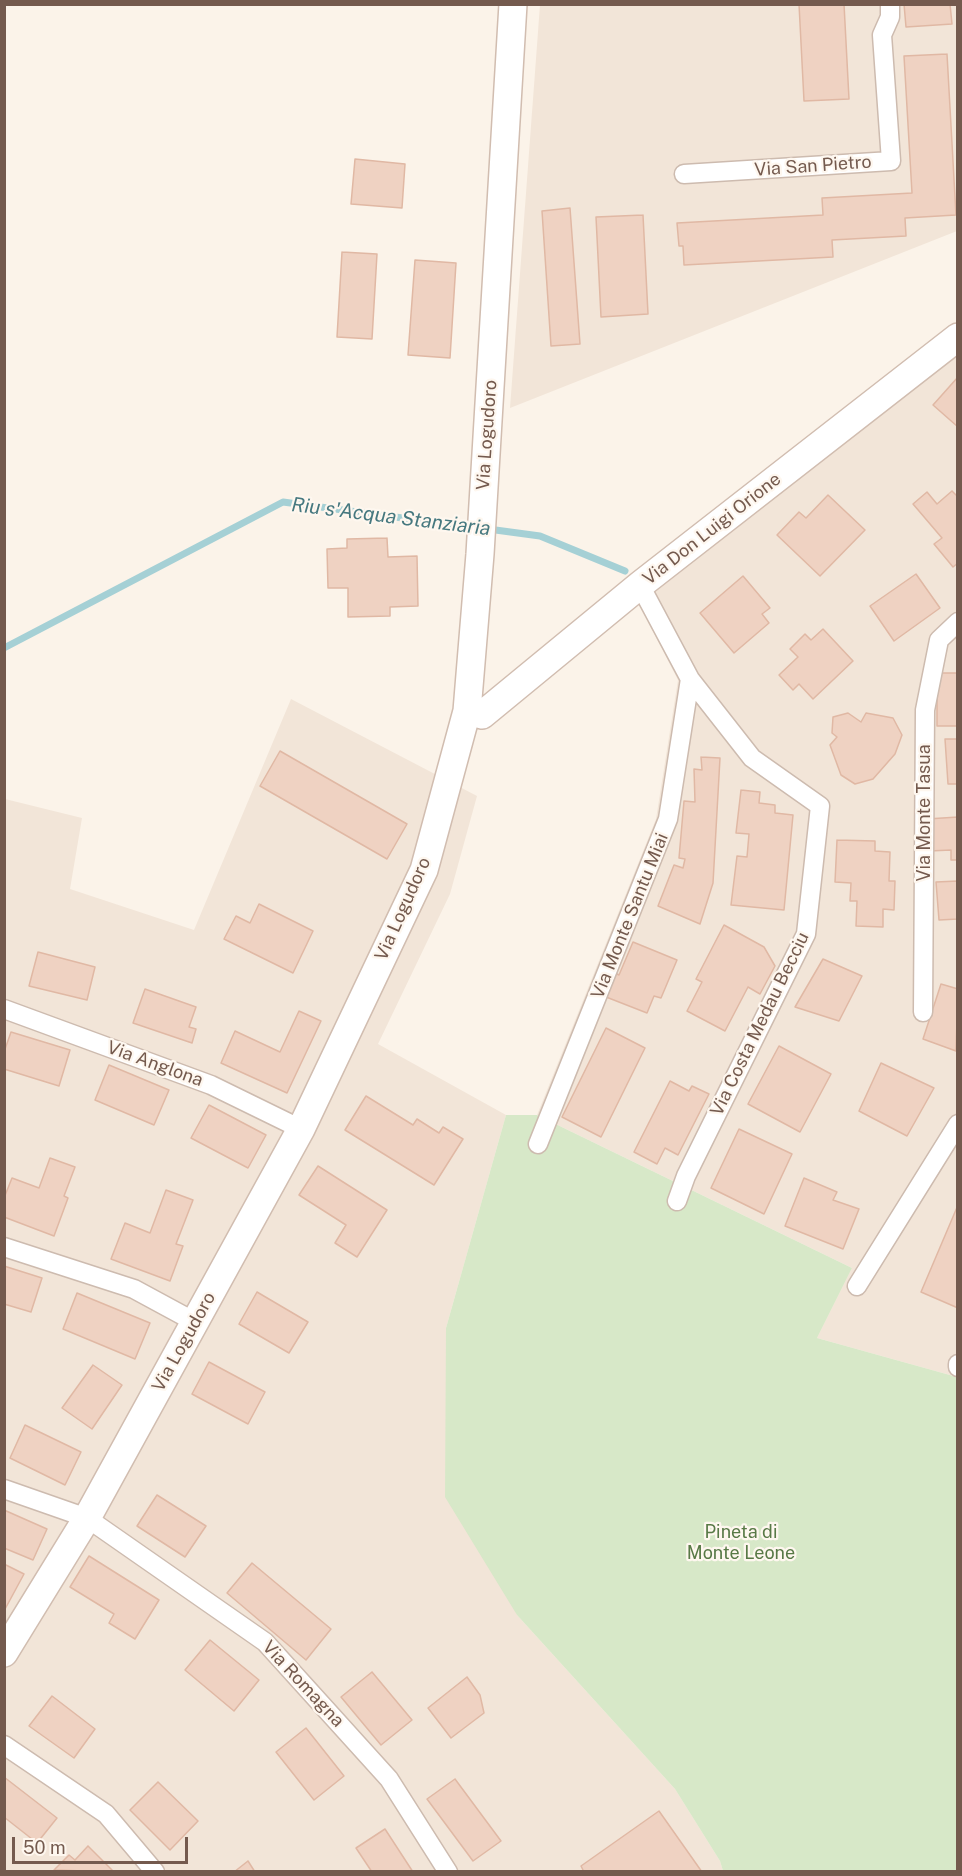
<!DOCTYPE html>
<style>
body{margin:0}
#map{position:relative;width:962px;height:1876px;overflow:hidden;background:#fbf3e9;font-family:"Public Sans",sans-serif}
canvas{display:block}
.frame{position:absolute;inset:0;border:6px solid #745a4e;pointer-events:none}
.scale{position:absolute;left:12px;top:1837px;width:176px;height:27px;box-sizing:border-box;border:3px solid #745a4e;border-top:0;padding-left:8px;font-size:18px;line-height:21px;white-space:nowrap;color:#745a4e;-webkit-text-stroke:4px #fef7ef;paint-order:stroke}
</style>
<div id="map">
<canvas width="962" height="1876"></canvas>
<div class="frame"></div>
<div class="scale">50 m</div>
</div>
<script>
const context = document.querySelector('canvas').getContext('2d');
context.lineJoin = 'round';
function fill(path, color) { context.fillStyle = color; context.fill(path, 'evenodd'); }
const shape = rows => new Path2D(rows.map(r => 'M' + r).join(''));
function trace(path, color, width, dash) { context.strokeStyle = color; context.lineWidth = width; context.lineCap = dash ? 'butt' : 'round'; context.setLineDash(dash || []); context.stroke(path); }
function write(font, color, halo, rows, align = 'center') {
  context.font = font + ' "Public Sans",sans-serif'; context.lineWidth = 4.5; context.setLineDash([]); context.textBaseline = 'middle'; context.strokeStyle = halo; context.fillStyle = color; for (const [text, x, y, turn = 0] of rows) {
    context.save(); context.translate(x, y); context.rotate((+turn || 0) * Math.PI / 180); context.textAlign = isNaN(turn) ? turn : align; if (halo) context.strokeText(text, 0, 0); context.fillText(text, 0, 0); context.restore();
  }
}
fill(shape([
 [540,5,957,5,957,231,510,408],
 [957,323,957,1377,817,1338,852,1268,537,1115,656,819,678,680,626,579],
 [291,699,477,796,450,894,378,1044,506,1115,446,1328,517,1615,675,1789,720,1861,723,1871,5,1872,5,799,82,818,70,889,194,930]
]), '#f2e5d8');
fill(shape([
 [506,1115,537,1115,852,1268,817,1338,957,1377,957,1871,723,1871,720,1861,675,1789,517,1615,445,1497,446,1328]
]), '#d7e8c8');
trace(shape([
 [488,529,540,536,625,571],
 [4,648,283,502,477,528]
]), '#a5d0d5', 7);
const building = shape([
 [799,4,844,4,849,99,804,101,799,4],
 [904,4,950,4,952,24,906,27,904,4],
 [947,54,956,215,905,218,906,236,832,240,833,257,684,265,683,246,679,246,677,223,823,215,822,198,912,193,904,56,947,54],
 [355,159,405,164,402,208,351,204,355,159],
 [570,208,580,344,551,346,542,211,570,208],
 [643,215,648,314,601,317,596,217,643,215],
 [342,252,377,254,372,339,337,337,342,252],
 [415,260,456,263,450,358,408,355,415,260],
 [958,377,958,427,933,405,958,377],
 [952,491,958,497,958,563,953,567,934,544,942,538,913,504,927,492,937,504,952,491],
 [828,495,865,530,820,576,777,535,799,512,806,518,828,495],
 [387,538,388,557,417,556,418,606,390,607,390,616,348,617,348,588,328,588,327,549,347,548,347,539,387,538],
 [916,574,940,608,894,641,870,606,916,574],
 [743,576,770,608,762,614,769,623,734,653,700,613,743,576],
 [823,629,853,661,813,699,799,684,793,690,779,675,798,657,790,649,805,634,811,640,823,629],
 [937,673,958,673,958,726,937,726,937,673],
 [848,713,861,722,866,713,893,718,902,735,895,754,873,779,855,784,841,775,830,745,837,737,832,733,833,717,848,713],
 [945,739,958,739,958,784,948,784,945,739],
 [280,751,407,824,387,859,260,786,280,751],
 [701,757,720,758,713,883,700,924,658,906,674,865,683,868,685,859,679,858,684,801,695,802,694,769,702,770,701,757],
 [741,790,760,792,759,803,775,805,775,813,793,815,784,910,731,905,737,856,747,857,749,834,736,833,741,790],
 [958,817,958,860,951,860,951,850,929,851,927,819,958,817],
 [837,840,875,841,875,851,890,852,889,881,895,881,894,910,883,909,883,927,856,926,857,901,850,901,851,883,835,882,837,840],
 [958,881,958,919,939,920,936,882,958,881],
 [259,904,313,931,293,973,224,939,236,916,250,923,259,904],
 [724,925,764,947,775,966,760,994,748,987,725,1031,687,1011,702,982,696,979,724,925],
 [633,942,677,960,661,998,654,996,647,1013,601,995,611,971,619,975,633,942],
 [38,952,95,967,87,1000,29,986,38,952],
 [823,959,862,976,839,1021,795,1007,823,959],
 [941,984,958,989,956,1051,923,1039,941,984],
 [145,989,196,1007,189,1027,196,1029,192,1043,133,1023,145,989],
 [299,1011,321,1021,287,1093,221,1063,235,1031,280,1052,299,1011],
 [606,1028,645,1048,601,1137,562,1117,606,1028],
 [11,1032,70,1050,59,1086,4,1069,4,1052,11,1032],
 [779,1046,831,1074,800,1132,748,1104,779,1046],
 [881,1063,934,1088,907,1136,859,1111,881,1063],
 [109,1065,169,1090,154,1125,95,1100,109,1065],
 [670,1081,689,1091,692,1086,709,1094,678,1155,665,1148,657,1164,634,1152,670,1081],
 [366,1096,413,1125,417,1119,439,1133,443,1127,463,1139,434,1185,345,1130,366,1096],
 [209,1105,266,1135,248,1168,191,1138,209,1105],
 [739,1129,792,1154,764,1214,711,1188,739,1129],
 [50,1158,75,1167,64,1196,68,1198,54,1236,4,1217,4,1198,12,1178,39,1188,50,1158],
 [318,1166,387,1210,357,1257,335,1243,346,1225,299,1195,318,1166],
 [804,1178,837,1192,833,1200,859,1209,843,1249,785,1226,804,1178],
 [166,1190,193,1200,176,1244,183,1246,170,1281,111,1259,125,1223,150,1233,166,1190],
 [958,1205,958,1308,921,1292,958,1205],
 [4,1266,42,1278,31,1312,4,1304,4,1266],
 [257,1292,308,1322,289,1353,239,1324,257,1292],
 [77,1293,150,1323,135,1359,63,1329,77,1293],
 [209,1362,265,1392,248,1424,192,1394,209,1362],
 [93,1365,122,1385,92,1429,62,1408,93,1365],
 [25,1425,81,1452,65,1485,10,1458,25,1425],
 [157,1495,206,1526,185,1557,137,1526,157,1495],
 [4,1510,47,1529,33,1560,4,1548,4,1510],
 [89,1556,159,1600,135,1639,109,1623,114,1614,70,1587,89,1556],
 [252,1563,331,1629,306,1660,227,1593,252,1563],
 [4,1564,24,1574,4,1611,4,1564],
 [210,1640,259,1680,234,1711,185,1670,210,1640],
 [372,1672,412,1720,381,1745,341,1697,372,1672],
 [467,1677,480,1695,484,1713,451,1738,428,1708,467,1677],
 [52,1696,95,1729,74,1758,29,1726,52,1696],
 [306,1728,344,1776,314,1800,276,1752,306,1728],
 [4,1777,57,1818,37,1843,4,1817,4,1777],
 [455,1779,501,1841,473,1861,427,1799,455,1779],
 [158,1782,198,1821,170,1850,130,1810,158,1782],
 [659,1811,702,1872,584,1872,581,1866,659,1811],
 [385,1829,413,1872,372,1872,356,1848,385,1829],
 [88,1846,114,1872,54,1870,69,1855,75,1860,88,1846],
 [248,1861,255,1872,234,1872,248,1861]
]);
fill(building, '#efd2c2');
trace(building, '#e0b8a4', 1.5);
const street = shape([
 [684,174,891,161,882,35,890,17,890,4],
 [640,585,690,679,752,758,820,806,806,934,686,1176,677,1201],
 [4,1009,211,1085,301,1129],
 [923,1012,925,710,939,640,958,622],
 [538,1144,668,819,690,679],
 [4,1247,134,1289,195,1322],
 [857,1286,958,1124],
 [958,1364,958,1367],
 [4,1489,87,1518,265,1642,389,1779,448,1872],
 [4,1745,106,1814,155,1872]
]);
const secondary = shape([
 [467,711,482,715,640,585,958,337],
 [4,1653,87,1518,301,1129,424,870,467,711,480,554,513,4]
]);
trace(street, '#cdbbaf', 21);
trace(secondary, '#d1bdb0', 30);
trace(street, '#fff', 18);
trace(secondary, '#fff', 27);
write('18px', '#745a4e', '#fef7ef', [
 ["Via San Pietro",813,166,-4],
 ["Via Logudoro",487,435,-86],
 ["Via Don Luigi Orione",712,529,-38],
 ["Via Monte Tasua",924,813,-90],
 ["Via Logudoro",403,909,-66],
 ["Via Monte Santu Miai",630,916,-68],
 ["Via Costa Medau Becciu",760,1024,-64],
 ["Via Anglona",155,1064,20],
 ["Via Logudoro",184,1342,-61],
 ["Via Romagna",303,1684,47]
]);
write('18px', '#587946', '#fef7ef', [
 ["Pineta di",741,1532],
 ["Monte Leone",741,1553]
]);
write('italic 20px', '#46787f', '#fef7ef', [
 ["Riu s'Acqua Stanziaria",391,517,7]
]);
</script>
